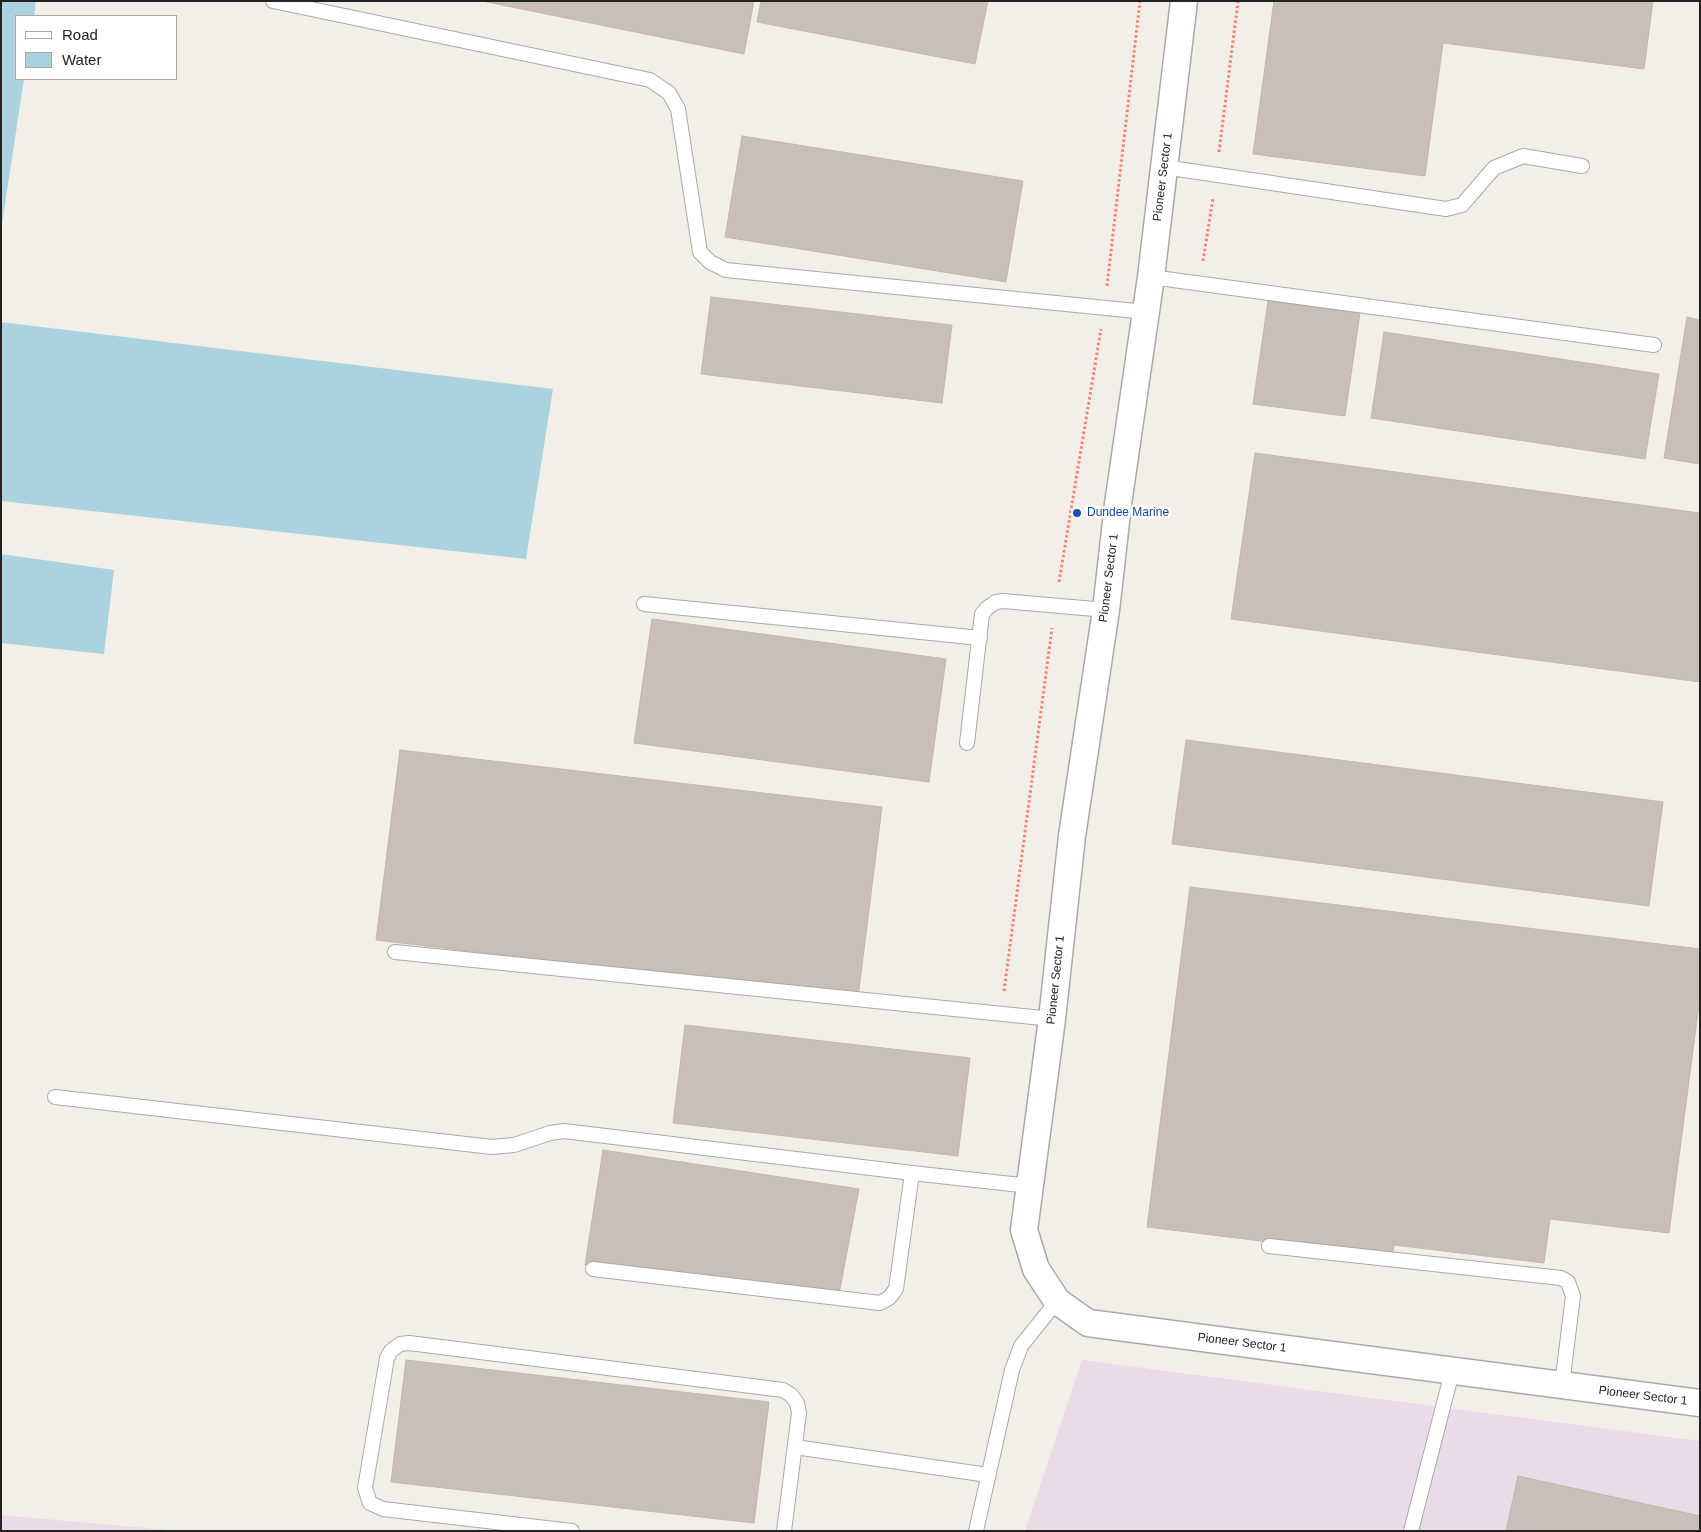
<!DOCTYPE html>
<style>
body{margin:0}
#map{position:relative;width:1701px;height:1532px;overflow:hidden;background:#f2efe9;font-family:Arial,sans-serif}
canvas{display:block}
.frame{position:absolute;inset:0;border:2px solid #222;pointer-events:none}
.legend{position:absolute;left:15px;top:15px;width:162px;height:65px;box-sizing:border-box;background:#fff;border:1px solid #a7a7a7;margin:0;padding:6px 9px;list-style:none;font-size:15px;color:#222}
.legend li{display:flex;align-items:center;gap:10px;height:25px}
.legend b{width:25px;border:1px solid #a7a7a7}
</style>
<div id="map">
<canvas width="1701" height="1532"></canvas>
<div class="frame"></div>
<ul class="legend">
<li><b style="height:6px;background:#fff"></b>Road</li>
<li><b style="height:14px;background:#aad3df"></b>Water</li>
</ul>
</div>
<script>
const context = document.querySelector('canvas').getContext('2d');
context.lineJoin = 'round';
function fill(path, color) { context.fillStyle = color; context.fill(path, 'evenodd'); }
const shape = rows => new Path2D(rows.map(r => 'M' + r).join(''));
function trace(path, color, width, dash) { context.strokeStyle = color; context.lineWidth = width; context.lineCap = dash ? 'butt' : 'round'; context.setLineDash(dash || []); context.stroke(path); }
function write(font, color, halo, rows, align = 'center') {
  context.font = font + ' Arial,sans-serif'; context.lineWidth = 5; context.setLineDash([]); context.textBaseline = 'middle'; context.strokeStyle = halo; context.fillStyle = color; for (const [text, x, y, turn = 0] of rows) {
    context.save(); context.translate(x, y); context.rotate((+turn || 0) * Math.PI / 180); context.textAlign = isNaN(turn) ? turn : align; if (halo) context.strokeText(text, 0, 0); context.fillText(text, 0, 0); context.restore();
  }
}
fill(shape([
 [1082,1360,1700,1441,1700,1531,1025,1531],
 [1,1515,179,1531,1,1531]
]), '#ebdbe8');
fill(shape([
 [1,1,36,1,34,16,16,16,16,79,24,79,2,224,1,285],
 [1,322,553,389,526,559,1,501],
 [1,554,114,570,104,654,1,643]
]), '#aad3df');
const building = shape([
 [482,1,754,1,744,54,482,1],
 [761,1,988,1,975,64,757,22,761,1],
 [1274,1,1653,1,1644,69,1443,43,1425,176,1253,154,1274,1],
 [742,136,1023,181,1006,282,725,237,742,136],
 [711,297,952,325,942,403,701,374,711,297],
 [1268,301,1360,313,1345,416,1253,404,1268,301],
 [1687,317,1700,320,1700,464,1664,458,1687,317],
 [1384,332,1659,374,1645,459,1371,418,1384,332],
 [1255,453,1700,513,1700,682,1231,619,1255,453],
 [652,619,946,659,929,782,634,743,652,619],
 [1186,740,1663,802,1649,906,1172,844,1186,740],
 [400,750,882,807,858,997,376,940,400,750],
 [1190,887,1700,949,1700,997,1669,1233,1550,1219,1544,1263,1394,1245,1392,1257,1147,1227,1190,887],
 [685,1025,970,1058,958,1156,673,1123,685,1025],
 [603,1150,859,1189,839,1294,585,1265,603,1150],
 [406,1360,769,1402,754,1523,391,1482,406,1360],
 [1518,1476,1700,1516,1700,1531,1506,1531,1518,1476]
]);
fill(building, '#c7bfb8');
trace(building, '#c4b6ab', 1);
const service = shape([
 [273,1,650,80,669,93,678,109,700,252,710,262,726,270,1146,312],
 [1164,167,1446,209,1462,205,1494,168,1523,156,1582,166],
 [1151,277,1654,345],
 [644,604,980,638],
 [967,743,982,614,987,608,996,602,1003,601,1106,610],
 [395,952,1052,1019],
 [55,1097,492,1147,514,1145,550,1133,564,1131,912,1173],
 [1269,1246,1561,1278,1568,1282,1573,1296,1562,1385],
 [593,1269,880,1303,889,1298,896,1289,912,1173,1030,1186],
 [795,1447,988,1475],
 [572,1531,383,1509,370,1503,365,1488,387,1358,391,1351,400,1344,409,1343,783,1390,791,1395,797,1403,799,1413,784,1531],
 [976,1531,1012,1370,1021,1346,1057,1301],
 [1411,1531,1452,1372]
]);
const minor = shape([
 [1184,1,1151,277,1118,504,1106,610,1072,836,1052,1019,1024,1230,1036,1269,1057,1301,1088,1323,1700,1403]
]);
trace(service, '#a9a9a9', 16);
trace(minor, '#a9a9a9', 29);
trace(shape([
 [1219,152,1238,1],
 [1203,261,1213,198],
 [1107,286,1140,1],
 [1059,582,1101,329],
 [1004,991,1052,628]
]), '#fa8072', 3, [2.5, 2.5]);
trace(service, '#fff', 14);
trace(minor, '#fff', 26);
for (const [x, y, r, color] of [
 [1077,513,5,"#1a4fb4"]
]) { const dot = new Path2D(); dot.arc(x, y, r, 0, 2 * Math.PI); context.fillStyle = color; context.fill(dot); trace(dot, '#fff', 2); }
write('12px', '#222', '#fff', [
 ["Pioneer Sector 1",1163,177,-83],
 ["Pioneer Sector 1",1109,578,-83],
 ["Pioneer Sector 1",1056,980,-84],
 ["Pioneer Sector 1",1242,1343,7],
 ["Pioneer Sector 1",1643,1396,7]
]);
write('12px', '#164399', '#fff', [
 ["Dundee Marine",1087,513]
], 'left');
</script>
